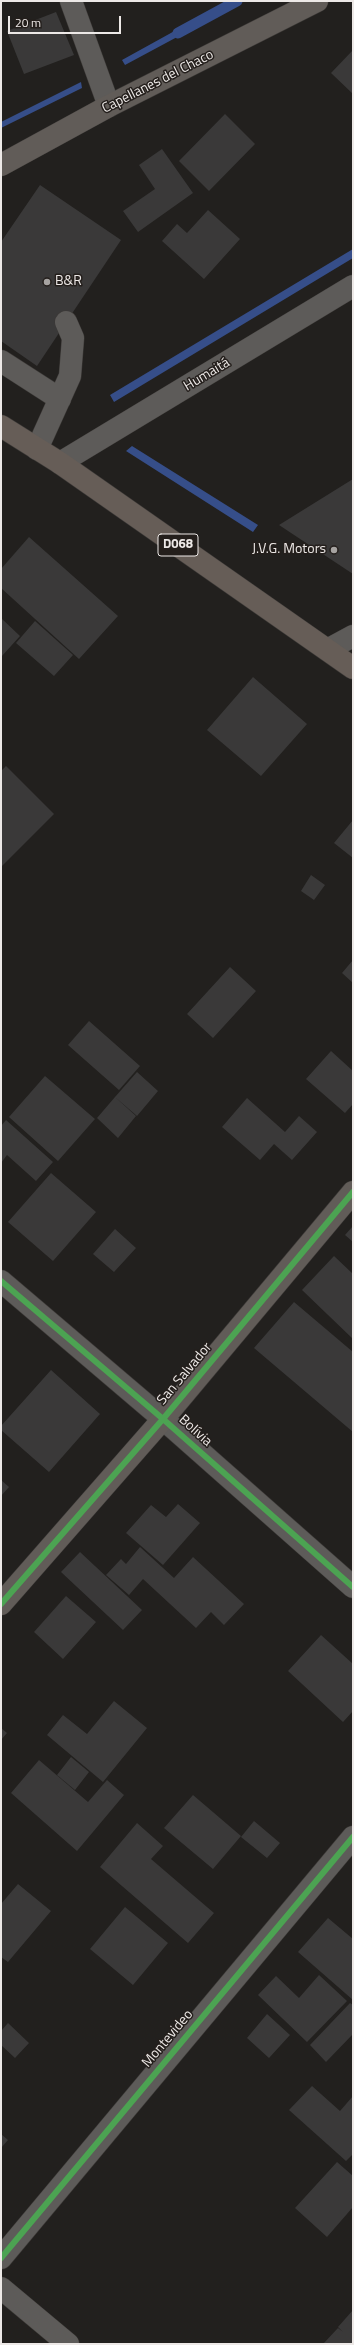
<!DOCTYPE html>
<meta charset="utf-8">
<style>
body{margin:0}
#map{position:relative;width:354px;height:2345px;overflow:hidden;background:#22201e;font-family:"Titillium Web",sans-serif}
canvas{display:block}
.frame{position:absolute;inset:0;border:2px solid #ede9e7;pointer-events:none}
.scale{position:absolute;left:8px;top:16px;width:113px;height:18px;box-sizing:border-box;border:2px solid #ede9e7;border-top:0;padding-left:5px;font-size:12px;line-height:14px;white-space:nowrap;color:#ede9e7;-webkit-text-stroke:3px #241f1c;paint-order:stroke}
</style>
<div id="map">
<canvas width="354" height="2345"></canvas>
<div class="frame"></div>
<div class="scale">20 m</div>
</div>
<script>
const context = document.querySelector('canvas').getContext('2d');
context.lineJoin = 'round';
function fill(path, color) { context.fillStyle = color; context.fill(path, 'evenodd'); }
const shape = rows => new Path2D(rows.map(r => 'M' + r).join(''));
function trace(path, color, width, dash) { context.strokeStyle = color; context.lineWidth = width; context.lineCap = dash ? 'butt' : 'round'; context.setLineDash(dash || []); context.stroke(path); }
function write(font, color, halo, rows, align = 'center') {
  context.font = font + ' "Titillium Web",sans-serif'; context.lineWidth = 3; context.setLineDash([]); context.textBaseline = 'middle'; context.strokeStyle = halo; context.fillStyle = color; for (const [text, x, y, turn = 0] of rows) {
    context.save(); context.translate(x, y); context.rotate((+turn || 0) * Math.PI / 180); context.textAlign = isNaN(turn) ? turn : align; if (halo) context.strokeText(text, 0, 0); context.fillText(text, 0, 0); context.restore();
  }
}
fill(shape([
 [189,23,192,29,125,65,122,60],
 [81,82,82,88,1,128,1,122],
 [353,249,353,258,114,402,110,395],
 [132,446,258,525,253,532,126,451]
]), '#364e89');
trace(shape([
 [178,33,237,1]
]), '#364e89', 11);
fill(shape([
 [56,12,74,55,24,74,7,31],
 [353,50,353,94,331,73],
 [225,114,255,144,209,191,179,161],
 [162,149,193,193,138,232,123,211,155,189,139,165],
 [40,185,121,240,37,366,1,341,1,242],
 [208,210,240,239,204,279,162,241,177,224,187,233],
 [353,479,353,574,279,525],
 [29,537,118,616,79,659,1,588,1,569],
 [1,618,20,636,2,656,1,655],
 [35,621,73,655,54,676,16,643],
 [253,677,307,724,261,776,207,730],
 [6,766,54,814,1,867,1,771],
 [353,820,353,858,334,843],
 [311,875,325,885,314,900,301,891],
 [353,960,353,983,342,973],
 [230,967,256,991,213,1038,187,1014],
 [89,1021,140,1066,119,1090,68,1045],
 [331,1051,353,1071,353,1104,345,1113,306,1079],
 [137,1072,158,1091,137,1116,115,1097],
 [45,1076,95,1119,58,1161,9,1117],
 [115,1097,136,1116,118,1138,97,1118],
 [247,1098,285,1132,299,1116,317,1132,292,1160,274,1144,260,1160,222,1127],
 [6,1120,53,1162,36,1181,7,1155,1,1163,1,1126],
 [51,1173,96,1212,53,1261,8,1222],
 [353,1226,353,1242,345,1235],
 [115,1229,136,1248,114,1272,93,1254],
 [334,1256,353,1274,353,1339,302,1290],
 [294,1302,353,1352,353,1432,254,1348],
 [51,1370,100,1414,49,1472,1,1430,1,1426],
 [1,1480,9,1487,1,1496],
 [178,1504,200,1523,163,1565,126,1533,151,1505,166,1517],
 [140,1547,174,1578,193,1557,244,1604,224,1625,211,1612,196,1628,143,1579,129,1595,106,1575,121,1559,126,1564],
 [80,1552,142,1610,123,1630,61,1572],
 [66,1596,96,1622,63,1659,34,1632],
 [321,1635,353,1664,353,1711,343,1722,288,1671],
 [114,1701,147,1728,103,1782,47,1735,63,1715,87,1734],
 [1,1728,7,1733,1,1740],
 [71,1757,89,1772,75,1790,57,1775],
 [39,1760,88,1802,107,1780,124,1795,77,1851,11,1793],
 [193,1795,241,1836,213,1869,164,1828],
 [254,1821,280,1843,267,1858,241,1837],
 [137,1823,163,1846,151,1859,214,1913,188,1943,100,1867],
 [18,1884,51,1911,8,1962,1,1957,1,1904],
 [125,1907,168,1943,133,1985,90,1949],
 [328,1918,353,1939,353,2000,298,1952],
 [319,1975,347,2001,307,2042,258,1995,276,1976,299,1998],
 [350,2003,353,2005,353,2034,326,2062,310,2045],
 [267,2014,290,2035,269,2058,247,2038],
 [8,2023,29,2043,15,2058,1,2045,1,2031],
 [312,2086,340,2111,353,2096,353,2154,346,2161,289,2110],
 [1,2134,8,2140,1,2148],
 [337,2162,353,2176,353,2207,327,2237,295,2208],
 [353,2310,353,2344,323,2344,338,2328,343,2332,338,2327]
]), '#3a3939');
const lane = shape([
 [1,361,60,399],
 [37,449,70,376,73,338,66,322]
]);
const street = shape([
 [71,1,109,106],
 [60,463,353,286],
 [329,649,353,636],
 [1,1281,163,1419,353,1587],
 [1,2258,353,1837],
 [1,2288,68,2344]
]);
const secondary = shape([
 [1,165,109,106,317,1],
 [1,1604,163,1419,353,1192]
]);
const primary = shape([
 [1,426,60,463,353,668]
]);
trace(lane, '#3d3a38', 23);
trace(street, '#3d3a38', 23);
trace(secondary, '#3d3a38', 23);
trace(primary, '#3d3a38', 23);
trace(lane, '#5d5b59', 22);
trace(street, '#5d5b59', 22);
trace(secondary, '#615c58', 22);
trace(primary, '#665d57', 22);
trace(shape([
 [1,1281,163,1419,353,1587],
 [1,1604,163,1419,353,1192],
 [1,2258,353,1837]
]), '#4ca352', 6);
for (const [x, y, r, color] of [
 [47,282,4,"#a6a3a1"],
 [334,550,4,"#a6a3a1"]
]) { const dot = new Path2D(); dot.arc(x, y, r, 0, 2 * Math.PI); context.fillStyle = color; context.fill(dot); trace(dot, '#241f1c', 1.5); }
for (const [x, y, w] of [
 [178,545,40]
]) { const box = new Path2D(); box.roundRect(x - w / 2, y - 11, w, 22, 3); context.fillStyle = '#241f1c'; context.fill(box); trace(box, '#ede9e7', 1); }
write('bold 13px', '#ede9e7', null, [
 ["D068",178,545]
]);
write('14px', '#ede9e7', '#241f1c', [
 ["Capellanes del Chaco",158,82,-27],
 ["Humaitá",207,375,-31],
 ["San Salvador",185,1374,-50],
 ["Bolívia",195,1431,42],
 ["Montevideo",168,2039,-50]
]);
write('14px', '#ede9e7', '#241f1c', [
 ["B&R",55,282],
 ["J.V.G. Motors",326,550,"right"]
], 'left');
</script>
